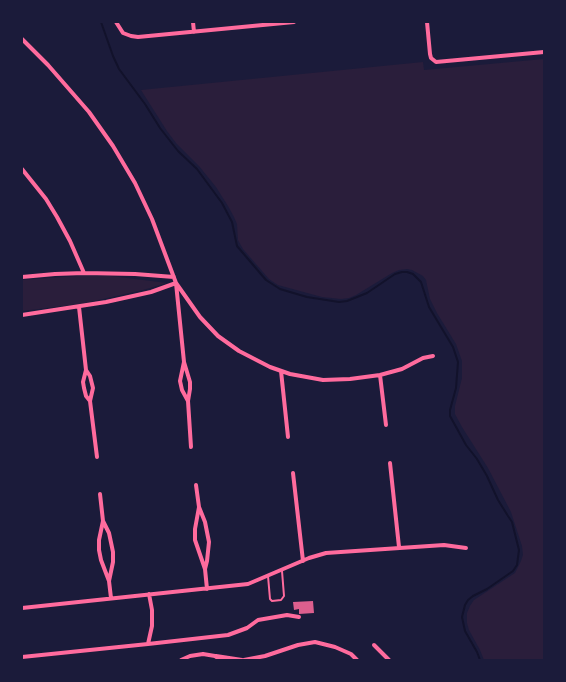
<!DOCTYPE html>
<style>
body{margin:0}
#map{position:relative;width:566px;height:682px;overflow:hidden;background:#1b1b3a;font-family:"Alegreya Sans",sans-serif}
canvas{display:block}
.frame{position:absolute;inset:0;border:23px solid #1b1b3a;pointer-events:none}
</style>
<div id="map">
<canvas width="566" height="682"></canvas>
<div class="frame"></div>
</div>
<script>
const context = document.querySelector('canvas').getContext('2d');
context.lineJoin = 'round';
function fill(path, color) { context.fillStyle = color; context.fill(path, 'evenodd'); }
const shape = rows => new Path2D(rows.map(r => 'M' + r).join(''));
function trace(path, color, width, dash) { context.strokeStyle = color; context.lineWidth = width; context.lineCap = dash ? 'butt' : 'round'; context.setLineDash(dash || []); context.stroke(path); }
fill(shape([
 [544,59,544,660,484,660,480,650,469,630,467,623,467,613,470,606,474,600,515,573,521,561,523,555,522,546,511,512,488,468,462,427,455,414,455,406,462,378,462,361,456,344,437,313,430,299,426,280,423,276,412,270,407,269,399,270,392,273,356,295,349,298,341,299,322,297,278,285,269,279,243,249,238,240,237,224,234,217,228,206,216,187,199,166,176,143,167,131,141,90,423,62,424,70],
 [77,276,111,276,167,283,143,290,81,304,22,311,22,280]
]), '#2a1e3b');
trace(shape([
 [101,22,113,56,119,69,145,104,160,128,178,151,197,169,222,203,232,222,237,246,266,280,280,289,290,292,307,297,339,302,347,301,367,293,395,274,402,272,407,272,413,274,421,282,429,307,453,347,458,362,456,388,450,410,450,416,466,445,477,459,487,476,498,500,508,516,512,522,519,550,517,565,513,571,487,589,473,596,468,600,465,605,462,617,465,631,477,652,480,660]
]), '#12122b', 2);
fill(shape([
 [313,601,314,613,299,614,299,609,294,610,293,602]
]), '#dd5f8e');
trace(shape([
 [268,576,270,599,272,601,281,600,284,596,282,571]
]), '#ff6b9d', 2);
trace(shape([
 [116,22,123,33,131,36,138,37,294,22],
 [193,22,194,32],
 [427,22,430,54,431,58,436,62,544,52],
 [22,39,48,65,89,112,113,146,135,183,152,219,176,283,200,317,218,336,239,351,270,367,290,374,323,380,350,379,380,375,402,369,423,358,433,356],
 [22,169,46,199,57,217,70,241,84,273],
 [22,277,55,274,84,273,135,274,174,277],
 [79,307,86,370,83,382,84,388,86,396,90,401,93,388,90,376,86,370],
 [22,315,106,302,151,292,176,283,184,362],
 [281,371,288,437],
 [380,375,386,425],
 [90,401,97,457],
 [188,401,182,390,180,381,184,362,190,382,190,389,188,401,191,447],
 [390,463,399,547],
 [293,473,303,561],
 [196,485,199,507,205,522,209,542,207,561,205,569,195,540,195,529,199,507],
 [100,494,103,521,109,533,113,552,113,562,109,581,101,560,99,550,99,540,103,521],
 [205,569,207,589],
 [109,581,111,598],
 [22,608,248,584,309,558,326,553,444,545,466,548],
 [148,644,152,626,152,610,149,594],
 [374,645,389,660],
 [216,656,242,660],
 [22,657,148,644,228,635,247,628,258,620,287,615,299,617],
 [181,660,190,656,203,654,215,656,221,660],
 [244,660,265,656,298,645,315,642,335,647,351,654,357,660]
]), '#ff6b9d', 4);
</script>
